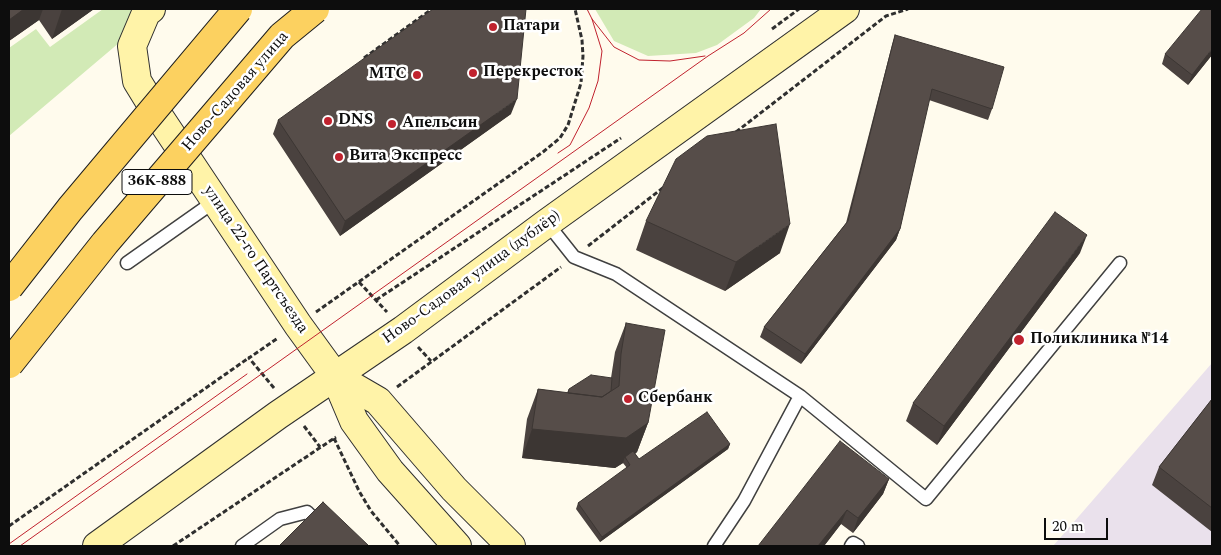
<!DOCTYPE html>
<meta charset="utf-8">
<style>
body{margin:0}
#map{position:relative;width:1221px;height:555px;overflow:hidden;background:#fffbed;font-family:Spectral,serif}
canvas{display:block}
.frame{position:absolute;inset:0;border:10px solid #0d0d0d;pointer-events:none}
.scale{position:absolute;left:1044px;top:518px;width:64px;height:22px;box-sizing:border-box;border:2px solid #0d0d0d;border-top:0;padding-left:6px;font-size:15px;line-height:18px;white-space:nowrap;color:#0d0d0d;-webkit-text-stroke:4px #fff;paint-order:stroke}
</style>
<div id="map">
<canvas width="1221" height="555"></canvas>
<div class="frame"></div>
<div class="scale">20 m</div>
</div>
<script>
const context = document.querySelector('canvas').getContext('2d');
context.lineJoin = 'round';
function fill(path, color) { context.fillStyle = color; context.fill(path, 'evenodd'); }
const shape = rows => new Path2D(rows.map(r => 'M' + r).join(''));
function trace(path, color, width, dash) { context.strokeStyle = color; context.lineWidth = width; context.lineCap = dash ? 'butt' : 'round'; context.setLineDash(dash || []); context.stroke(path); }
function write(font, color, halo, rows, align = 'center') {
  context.font = font + ' Spectral,serif'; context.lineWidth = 5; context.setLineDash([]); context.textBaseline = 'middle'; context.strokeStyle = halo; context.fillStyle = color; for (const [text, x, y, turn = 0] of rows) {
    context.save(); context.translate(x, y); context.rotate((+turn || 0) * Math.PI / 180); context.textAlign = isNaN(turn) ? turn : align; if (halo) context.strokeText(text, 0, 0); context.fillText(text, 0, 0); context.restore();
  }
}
fill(shape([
 [1212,363,1212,546,1053,546]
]), '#eae1ec');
fill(shape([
 [103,9,159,9,9,136,9,48,36,29,50,47],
 [595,9,761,9,754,18,717,45,696,53,648,56,614,41]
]), '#d2eab6');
const service = shape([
 [547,223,574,257,616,274,800,396,926,499,1120,263],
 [127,263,215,201],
 [242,546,280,519,307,512,341,546],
 [714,546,744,501,800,396],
 [851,546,853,543,858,546]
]);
const secondary = shape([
 [151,9,146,13,132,46,137,81,156,112,298,325,335,376,354,421,390,471,457,546],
 [335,376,378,401,454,489,511,546],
 [97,546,278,415,403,330,547,223,845,9]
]);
trace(service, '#404040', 15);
trace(secondary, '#2f2f2f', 30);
trace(shape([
 [772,29,799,9],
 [364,58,432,9],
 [736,132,886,16,908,9],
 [588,246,664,187],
 [359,282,387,312],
 [376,300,621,138],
 [316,312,543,152,560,138,568,125,581,83,583,56,582,40,575,9],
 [418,347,431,361],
 [397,387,561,267],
 [274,388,249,358,278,338],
 [304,426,320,447],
 [334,438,359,491,371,511,400,546],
 [9,526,250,357],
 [173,546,336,437]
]), '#2f2f2f', 3, [5, 2.5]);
trace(service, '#fff', 12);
trace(secondary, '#fff3a8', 28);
trace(shape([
 [587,9,592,19,614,47,639,60,670,61,705,56],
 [558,153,570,145,589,108,598,81,602,51,592,19],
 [9,544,247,374],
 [20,546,708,56,744,33,771,9]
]), '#c0222e', 1);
const primaryBridge = shape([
 [9,287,70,209,238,9],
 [9,364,105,243,282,36,315,9]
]);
trace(primaryBridge, '#1e1e1e', 30, []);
trace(primaryBridge, '#fcd160', 28);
fill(shape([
 [9,9,94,9,52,39,39,20,9,41],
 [895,35,992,109,988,120,929,100,900,229,896,240,801,364,760,337,764,327,846,223,892,45],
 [1165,54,1212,55,1188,85,1162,64],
 [511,114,340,236,273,134,278,120],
 [646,221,780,253,725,291,636,250],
 [1080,253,937,445,906,421,913,403],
 [626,323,648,423,637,452,635,454,639,459,730,444,728,449,600,542,576,509,578,503,627,468,623,463,615,468,522,458,527,419,538,389,567,393,569,389,611,378,615,352],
 [1212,399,1212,532,1152,485,1159,467],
 [889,479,883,494,853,533,841,524,824,546,758,546]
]), '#4a423f');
fill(shape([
 [24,9,43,9,39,20,9,41,9,20],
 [62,9,94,9,52,39],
 [1212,49,1212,55,1188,85,1192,75],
 [517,99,511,114,340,236,345,221],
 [790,224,780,253,725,291,736,262],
 [900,229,896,240,801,364,805,354],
 [1087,235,1080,253,937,445,944,426],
 [648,423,637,452,626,460,625,457,623,463,615,468,522,458,532,429],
 [730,444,728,449,600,542,602,537],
 [889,479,883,494,853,533,858,518],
 [847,510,841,524,824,546,818,546]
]), '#3c3633');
const building = shape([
 [9,9,24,9,9,20,9,9],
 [433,9,526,9,517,99,345,221,278,120,433,9],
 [1202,9,1212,9,1212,49,1192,75,1165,54,1202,9],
 [895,35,1004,67,992,109,932,89,900,229,805,354,764,327,848,221,895,35],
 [776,124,790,224,736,262,646,221,676,159,707,136,776,124],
 [1055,212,1087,235,944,426,913,403,1055,212],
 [626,323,665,330,648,423,626,438,532,429,538,389,602,397,619,386,621,354,626,323],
 [591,375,612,378,611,391,602,397,568,393,569,389,591,375],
 [1212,399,1212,508,1159,467,1212,399],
 [707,412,730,444,602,537,578,503,630,465,625,457,633,451,639,459,707,412],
 [840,441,889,479,858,518,847,510,818,546,758,546,840,441],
 [323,502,369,546,279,546,323,502]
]);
fill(building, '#564d49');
trace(building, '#3c3633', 1);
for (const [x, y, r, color] of [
 [493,27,5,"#c0222e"],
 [473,73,5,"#c0222e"],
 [417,75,5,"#c0222e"],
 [328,121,5,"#c0222e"],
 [392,124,5,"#c0222e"],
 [339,157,5,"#c0222e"],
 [1019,340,6,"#c0222e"],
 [628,399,5,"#c0222e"]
]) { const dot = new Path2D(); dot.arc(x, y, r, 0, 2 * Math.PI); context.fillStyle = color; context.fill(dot); trace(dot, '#fff', 2); }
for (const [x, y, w] of [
 [157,182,70]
]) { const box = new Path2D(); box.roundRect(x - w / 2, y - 12.5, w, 25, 4); context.fillStyle = '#fff'; context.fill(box); trace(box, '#0d0d0d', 1); }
write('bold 15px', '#0d0d0d', null, [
 ["36К-888",157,182]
]);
write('bold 16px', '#0d0d0d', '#fff', [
 ["Патари",503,27],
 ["Перекресток",483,73],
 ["МТС",407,75,"right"],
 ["DNS",338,121],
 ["Апельсин",402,124],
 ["Вита Экспресс",349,157],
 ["Поликлиника №14",1030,340],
 ["Сбербанк",638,399]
], 'left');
write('16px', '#0d0d0d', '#fff', [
 ["Ново-Садовая улица",236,92,-49],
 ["улица 22-го Партсъезда",255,260,56],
 ["Ново-Садовая улица (дублёр)",472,278,-36]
]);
</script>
